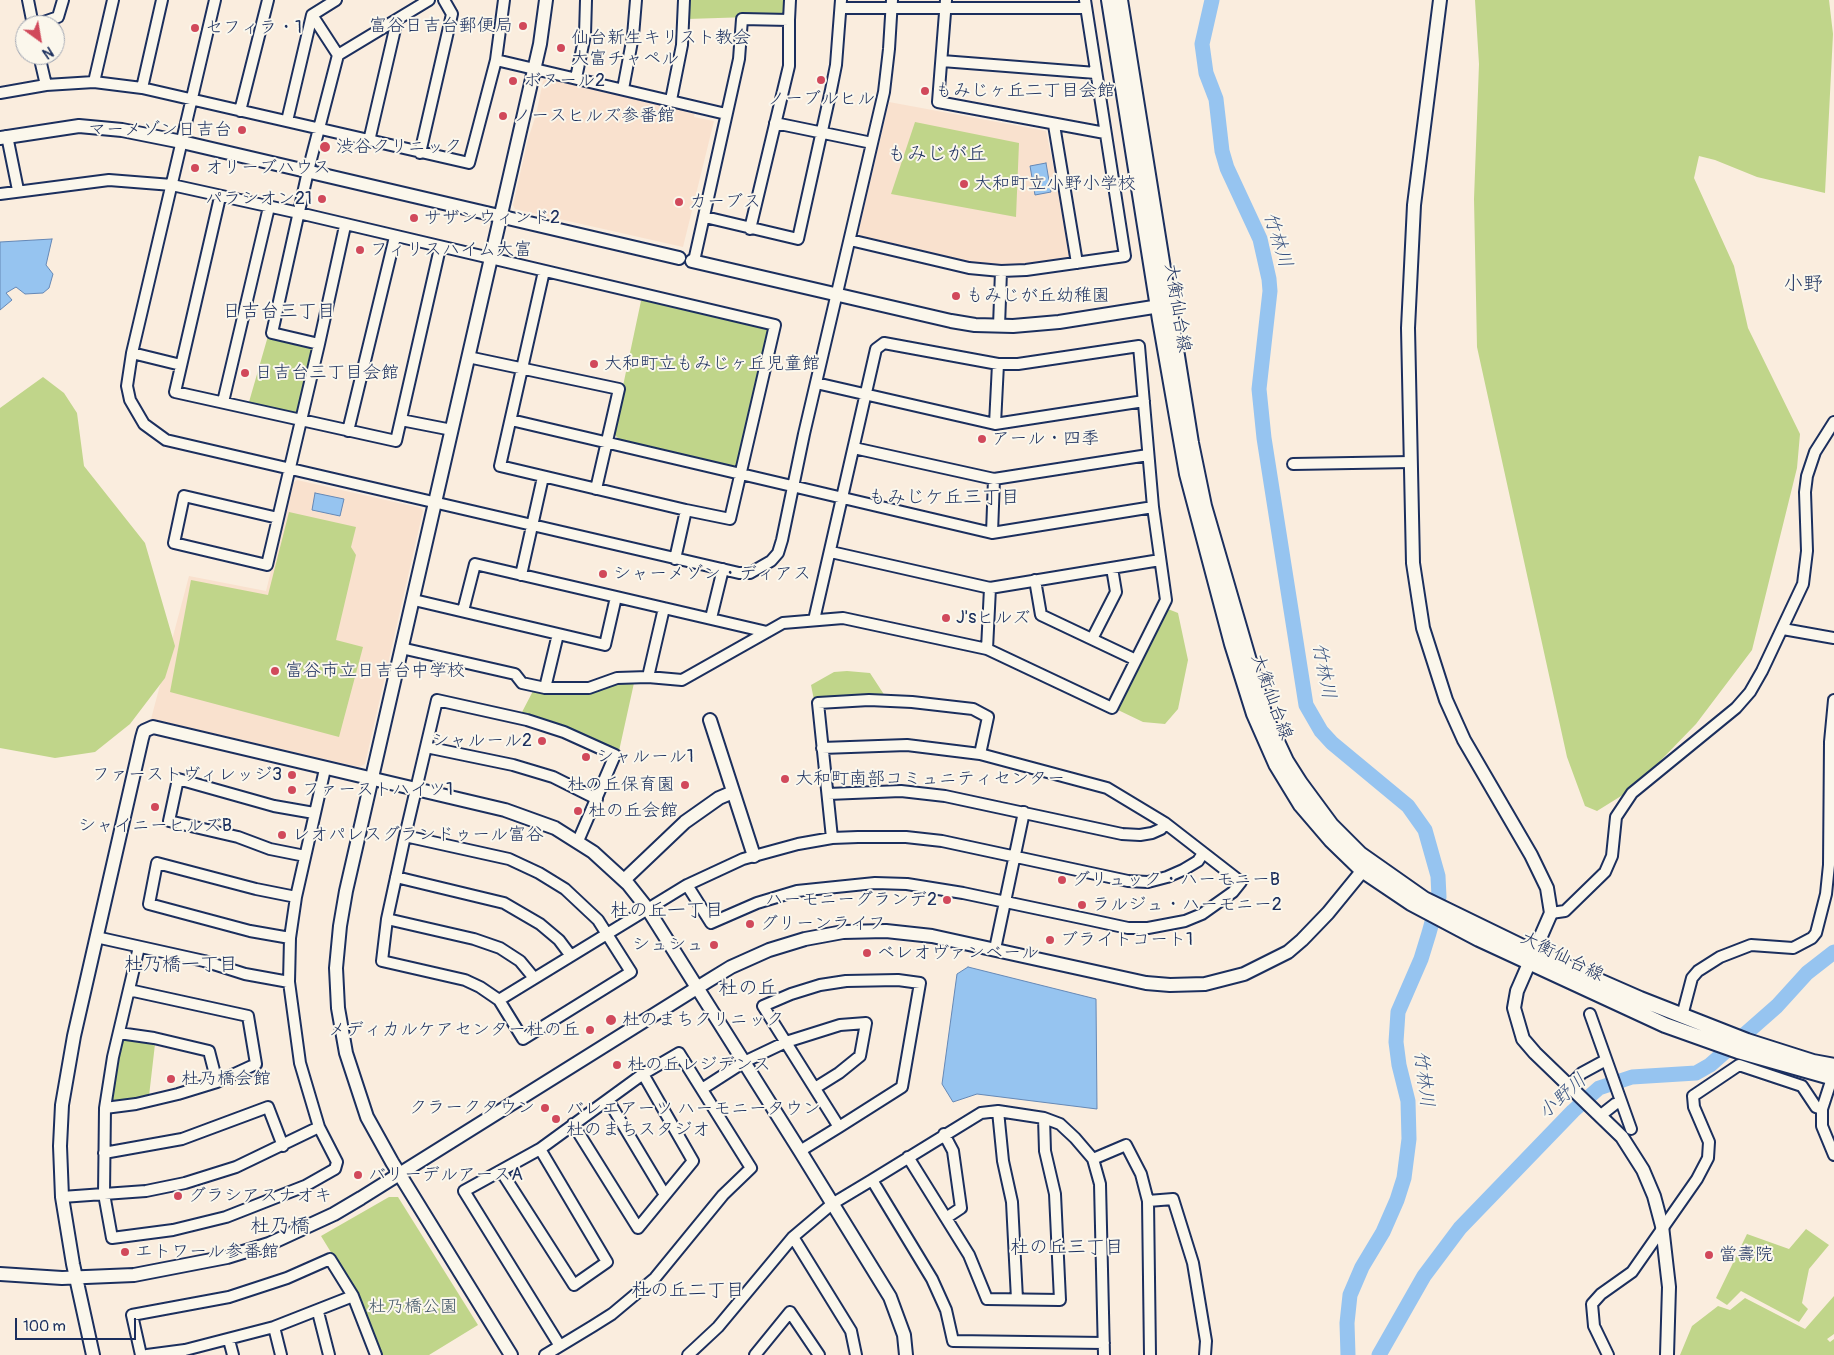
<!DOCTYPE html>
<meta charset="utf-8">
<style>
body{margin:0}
#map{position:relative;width:1834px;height:1355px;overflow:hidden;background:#faedde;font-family:Pangolin,sans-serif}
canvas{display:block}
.north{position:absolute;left:15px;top:15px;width:50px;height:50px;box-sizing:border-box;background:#fbf7ec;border:1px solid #a1a7b3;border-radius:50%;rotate:148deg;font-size:14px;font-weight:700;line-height:20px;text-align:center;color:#1b2f5e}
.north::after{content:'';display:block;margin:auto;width:18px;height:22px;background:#d1495b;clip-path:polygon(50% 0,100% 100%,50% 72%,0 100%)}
.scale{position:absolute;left:15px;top:1318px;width:121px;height:22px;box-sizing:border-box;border:2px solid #1b2f5e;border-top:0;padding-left:6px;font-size:15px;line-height:18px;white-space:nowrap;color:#1b2f5e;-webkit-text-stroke:4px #fbf7ec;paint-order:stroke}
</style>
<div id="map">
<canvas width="1834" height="1355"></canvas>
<div class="north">N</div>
<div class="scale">100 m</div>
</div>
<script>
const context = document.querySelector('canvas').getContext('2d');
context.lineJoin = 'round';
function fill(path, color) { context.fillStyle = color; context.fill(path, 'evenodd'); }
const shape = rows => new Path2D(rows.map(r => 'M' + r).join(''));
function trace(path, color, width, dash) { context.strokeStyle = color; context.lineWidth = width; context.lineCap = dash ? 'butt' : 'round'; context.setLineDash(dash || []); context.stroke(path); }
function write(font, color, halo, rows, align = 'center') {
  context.font = font + ' Pangolin,"Klee One",sans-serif'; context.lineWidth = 4; context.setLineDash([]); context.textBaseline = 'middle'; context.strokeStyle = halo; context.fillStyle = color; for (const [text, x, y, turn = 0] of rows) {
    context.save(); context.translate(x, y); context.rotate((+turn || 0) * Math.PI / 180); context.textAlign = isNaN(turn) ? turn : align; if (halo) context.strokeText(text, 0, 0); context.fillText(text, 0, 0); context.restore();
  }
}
fill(shape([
 [548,77,695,111,694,117,714,121,683,247,515,209,513,205,528,139,536,115,543,81],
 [889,102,1046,131,1072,256,1068,260,1001,266,950,260,862,239,858,233],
 [297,480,421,508,423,511,365,764,359,767,151,719,189,576,266,591,293,483]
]), '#f9e1ce');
fill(shape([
 [688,0,785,0,785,12,781,16,687,19],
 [1475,0,1829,0,1833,34,1825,193,1757,177,1715,160,1699,156,1694,178,1734,266,1748,328,1800,434,1797,468,1752,650,1696,724,1634,788,1597,811,1585,806,1567,757,1477,347,1474,199,1479,64],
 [915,122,1019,143,1016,217,891,194],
 [646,300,768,327,770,331,740,463,734,466,620,440,613,433,641,301],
 [268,336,311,344,314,349,300,409,295,413,249,402],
 [43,377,64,393,77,413,84,466,145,543,175,646,165,678,130,724,95,752,55,758,0,748,0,408],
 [289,512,356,527,351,547,356,555,336,640,363,647,339,737,170,692,191,580,268,595],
 [1168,609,1178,613,1188,660,1178,709,1165,724,1143,722,1118,710],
 [847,671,870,673,885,696,814,700,811,685,834,672],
 [618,683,634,683,619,751,554,723,521,714,533,691,587,694],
 [126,1036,155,1044,149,1096,115,1103,110,1100,120,1041],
 [389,1197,398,1197,478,1325,429,1355,381,1355,362,1303,321,1236],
 [1806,1229,1829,1245,1809,1269,1802,1303,1808,1309,1799,1322,1741,1291,1727,1305,1716,1298,1747,1234,1789,1249],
 [1834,1296,1834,1334,1827,1339,1830,1342,1834,1339,1834,1355,1680,1355,1692,1326,1718,1306,1730,1310,1745,1298,1805,1329]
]), '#c0d58a');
const water = shape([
 [1046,163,1051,192,1035,195,1030,166,1046,163],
 [52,239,46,265,53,274,49,288,43,293,25,294,16,287,6,293,12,300,0,310,0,242,52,239],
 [315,493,344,499,340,516,312,510,315,493],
 [968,967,1096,999,1097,1109,977,1094,953,1102,942,1084,957,974,968,967]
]);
fill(water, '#96c4f0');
trace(water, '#6588b6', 1);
trace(shape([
 [1212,0,1202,44,1206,73,1216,99,1222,151,1227,168,1260,239,1269,279,1270,291,1259,389,1264,438,1306,705,1321,731,1332,743,1408,806,1425,830,1438,876,1439,897,1429,933,1421,959,1398,1012,1396,1042,1399,1065,1408,1101,1409,1139,1404,1178,1397,1200,1383,1232,1362,1267,1350,1295,1347,1323,1348,1355],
 [1379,1355,1424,1276,1460,1228,1573,1111,1599,1088,1632,1077,1696,1073,1710,1065,1777,1006,1807,973,1834,952]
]), '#96c4f0', 15);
const minor = shape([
 [28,0,33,25],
 [215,0,132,353,127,386,130,400,144,424,166,440,739,573,750,573,771,561,778,553,782,540,804,434,884,92,889,49,892,0],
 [946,0,938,102,1105,133],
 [842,8,1086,8],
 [312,15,338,55],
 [35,25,58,17,63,0],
 [39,55,46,85],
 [496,60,726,114],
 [942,61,1096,73],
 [576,78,585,35,586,0],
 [94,82,113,0],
 [142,88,162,0],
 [623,89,633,36,636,0],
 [0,93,46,85,94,82,142,88,469,163,496,60,504,0],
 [671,100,682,45,684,0],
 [240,111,268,0],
 [287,121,312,15,336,0],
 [775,123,872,143],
 [1054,125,1077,263],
 [7,136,18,190],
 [369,141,395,29,392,23],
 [420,153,452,14,444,0],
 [0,194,109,180,172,185,299,213,775,325,730,519,686,510,500,466,544,271],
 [220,197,175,392,396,441,440,248],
 [705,217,798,239,831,90,836,65,841,0],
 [750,229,789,66,789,20],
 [850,240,969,268,1001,271,1026,270,1125,256,1085,0],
 [694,261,739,59,742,19,789,20,790,0],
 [999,326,1001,271],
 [319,344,272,333,308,171,338,55,429,0],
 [132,353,181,365],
 [468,357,619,389,596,489],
 [816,383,995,424,1144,401],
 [223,402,269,207],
 [401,420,452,430],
 [511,420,992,533,1153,507],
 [995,424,998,364],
 [348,431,395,237],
 [854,448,994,479,1148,455],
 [1293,464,1411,462],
 [278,518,184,496,174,543,267,565,319,344,345,226],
 [992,533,994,479],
 [831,552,990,588,1160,560],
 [675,559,686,510],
 [521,575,543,477],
 [1035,580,1041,615,1136,660],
 [414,600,605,645,616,597],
 [463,611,475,564,767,632],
 [711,618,723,569],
 [1783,629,1834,638],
 [1092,639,1116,592,1112,568],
 [401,648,515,674,522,683,545,688,589,688,617,678,648,677,682,680,783,623,843,618,987,649,1112,708,1166,600,1153,507,1139,346,1018,364,998,364,884,343,876,349,814,620],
 [987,649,990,588],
 [648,677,664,608],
 [545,688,558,634],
 [426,747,513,765,553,777,597,799],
 [828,794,901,791,945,796,1122,834,1140,835,1152,833,1161,829,1165,823],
 [405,836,509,859,539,873,565,889,598,920,631,972,523,1039,499,1000,480,987,465,980,382,961,387,919,405,836,437,700,527,720,564,732,615,755,578,841],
 [832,838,818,703,869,700,912,702,973,709,988,717,980,754],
 [305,856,270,849,238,837,169,821,178,779,274,806,314,813],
 [396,877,504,903,540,924,559,940,571,956],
 [687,885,711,923,757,903,797,891,875,883,907,884,963,893,1091,920,1128,928,1148,928,1185,921,1202,914,1233,892,1241,882,1165,823,1107,788,980,754,907,745,822,748],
 [1551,913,1565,911,1605,872,1612,856,1616,817,1632,793,1736,708,1750,692,1762,671,1803,584,1807,551,1805,492,1807,476,1815,452,1834,422],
 [387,919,474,939,500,948,520,961,534,978],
 [96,937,204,961,245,974,289,982],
 [290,938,250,931,149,904,157,863,256,889,296,897],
 [139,947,113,1057,105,1108,104,1194,112,1238,173,1230,226,1217,305,1186,335,1169,337,1162,319,1127,300,1063,289,982,290,938,296,897,325,769],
 [995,949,1024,812],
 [499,1000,687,885,743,859,798,844,832,838,858,837,906,837,942,841,1128,881,1148,882,1167,877,1183,870,1198,861,1203,853],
 [1590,1014,1631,1129],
 [1682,1016,1692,978,1698,971,1720,957,1751,945,1793,948,1812,938,1816,933,1826,894,1829,865,1830,742,1834,700],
 [119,1033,154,1038,209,1051,217,1082],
 [1834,1072,1822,1109,1822,1126,1834,1155],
 [1569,1086,1582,1073,1606,1060],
 [702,1089,744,1062,786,1042,840,1025,866,1023,860,1056,839,1073,815,1088],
 [608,1100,665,1195],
 [105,1108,136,1104,178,1094,217,1082,256,1064,248,1016,129,990],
 [998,1111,1003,1161,1012,1202,1017,1299],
 [1601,1115,1615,1104,1621,1102],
 [573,1124,638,1228,693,1161,643,1074],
 [944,1134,953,1151,961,1208,946,1218],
 [800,1151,839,1127,902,1087,920,983,898,980,846,981,820,985,791,994,763,1006,839,1127],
 [104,1153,182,1139,268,1107,283,1146],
 [908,1157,969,1255,987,1299,1060,1300,1055,1194,1045,1151,1044,1118],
 [1093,1159,1126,1145,1141,1174,1148,1201,1173,1199,1193,1263,1206,1341,1205,1355],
 [501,1171,574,1285,607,1262,540,1149],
 [872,1180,981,1113,998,1111,1044,1118,1060,1124,1075,1138,1093,1159,1100,1184,1104,1355],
 [62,1197,146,1191,185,1183,236,1167,319,1127],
 [1148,1201,1150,1355],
 [793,1237,851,1331,856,1355],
 [318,1312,329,1355],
 [274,1327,281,1355],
 [229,1340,233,1355],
 [141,1355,132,1315,229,1297,287,1278,330,1259,353,1296,376,1355],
 [147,1355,185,1350,274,1327,353,1296],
 [545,1355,560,1346,593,1326,612,1314,655,1278,723,1195,751,1168,679,1053,643,1074,540,1149,464,1191,560,1346],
 [688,1355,718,1327,793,1237,832,1204,872,1180,932,1279,946,1310,953,1341,1104,1343],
 [755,1355,790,1312,819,1355],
 [1608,1355,1594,1326,1592,1304,1601,1294,1632,1272,1697,1179,1708,1158,1709,1142,1694,1107,1693,1096,1739,1065,1802,1086,1816,1107,1822,1109]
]);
const tertiary = shape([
 [1440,0,1414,205,1408,328,1413,563,1423,628,1446,700,1464,740,1531,855,1547,888,1551,913,1517,991,1514,1008,1523,1039,1535,1053,1622,1137,1643,1170,1654,1196,1662,1226,1669,1287,1667,1355],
 [0,138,79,126,122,130,182,142,679,258],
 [692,261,951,321,975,325,1013,326,1059,322,1166,305],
 [710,720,754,856],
 [624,880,685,822,719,798,733,792],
 [0,1274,62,1278,134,1275,227,1257,269,1244,334,1214,361,1198,708,981,731,967,769,950,805,939,843,932,886,931,932,936,1146,983,1170,985,1205,984,1244,974,1288,952,1302,940,1328,913,1368,864],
 [93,1355,73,1264,62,1197,60,1146,62,1105,74,1036,142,738,144,731,153,727,505,810,555,828,593,852,628,884,647,908,800,1151,890,1297,904,1335,906,1355],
 [511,1355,392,1162,367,1117,346,1053,338,1008,336,968,340,926,346,891,540,44,546,0]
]);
const secondary = shape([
 [1109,0,1160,320,1187,474,1232,644,1254,714,1276,764,1301,805,1331,840,1362,870,1411,903,1479,939,1665,1025,1738,1051,1834,1078],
 [1120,0,1191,443,1204,506,1265,716,1286,761,1300,783,1331,825,1360,854,1424,899,1535,953,1640,999,1747,1041,1813,1062,1834,1066]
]);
trace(minor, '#1b2f5e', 14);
trace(tertiary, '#1b2f5e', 16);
trace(secondary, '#1b2f5e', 18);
trace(minor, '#fbf7ec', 10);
trace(tertiary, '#fbf7ec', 12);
trace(secondary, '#fbf7ec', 14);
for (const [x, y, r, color] of [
 [523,26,5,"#d1495b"],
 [195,28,5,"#d1495b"],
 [561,48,5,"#d1495b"],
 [821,80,5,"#d1495b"],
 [513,81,5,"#d1495b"],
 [925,91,5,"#d1495b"],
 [503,116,5,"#d1495b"],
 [242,130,5,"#d1495b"],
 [325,147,6,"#d1495b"],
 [195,168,5,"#d1495b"],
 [964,184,5,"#d1495b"],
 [322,199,5,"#d1495b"],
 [679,202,5,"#d1495b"],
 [414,218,5,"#d1495b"],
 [360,250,5,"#d1495b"],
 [956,296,5,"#d1495b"],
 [594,364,5,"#d1495b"],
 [245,373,5,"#d1495b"],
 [982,439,5,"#d1495b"],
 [603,574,5,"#d1495b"],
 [946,618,5,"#d1495b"],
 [275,671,5,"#d1495b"],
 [542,741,5,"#d1495b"],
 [586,757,5,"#d1495b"],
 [292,775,5,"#d1495b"],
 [785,779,5,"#d1495b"],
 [685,785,5,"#d1495b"],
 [292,790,5,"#d1495b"],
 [155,807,5,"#d1495b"],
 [578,811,5,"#d1495b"],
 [282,835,5,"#d1495b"],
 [1062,880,5,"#d1495b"],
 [947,900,5,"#d1495b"],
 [1082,905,5,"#d1495b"],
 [750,924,5,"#d1495b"],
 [1050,940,5,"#d1495b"],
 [714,945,5,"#d1495b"],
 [867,953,5,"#d1495b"],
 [611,1020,6,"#d1495b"],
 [590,1030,5,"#d1495b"],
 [617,1065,5,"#d1495b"],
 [171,1079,5,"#d1495b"],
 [545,1108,5,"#d1495b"],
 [556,1119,5,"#d1495b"],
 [358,1175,5,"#d1495b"],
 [178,1196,5,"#d1495b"],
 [125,1252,5,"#d1495b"],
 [1709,1255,5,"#d1495b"]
]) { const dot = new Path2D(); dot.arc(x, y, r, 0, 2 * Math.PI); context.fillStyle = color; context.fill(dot); trace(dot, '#fbf7ec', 2); }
write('18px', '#1b2f5e', '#fbf7ec', [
 ["富谷日吉台郵便局",513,26,"right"],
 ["セフィラ・1",205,28],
 ["仙台新生キリスト教会",571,38],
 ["大富チャペル",571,59],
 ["ボヌール2",523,81],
 ["もみじヶ丘二丁目会館",935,91],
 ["ノーブルヒル",821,99,"center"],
 ["ノースヒルズ参番館",513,116],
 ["マーメゾン日吉台",232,130,"right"],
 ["渋谷クリニック",336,147],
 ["オリーブハウス",205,168],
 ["大和町立小野小学校",974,184],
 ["パラシオン21",312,199,"right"],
 ["カーブス",689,202],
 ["サザンウィンド2",424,218],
 ["フィリスハイム大富",370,250],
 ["もみじが丘幼稚園",966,296],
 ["大和町立もみじヶ丘児童館",604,364],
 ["日吉台三丁目会館",255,373],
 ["アール・四季",992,439],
 ["シャーメゾン・ディアス",613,574],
 ["J'sヒルズ",956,618],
 ["富谷市立日吉台中学校",285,671],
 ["シャルール2",532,741,"right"],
 ["シャルール1",596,757],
 ["ファーストヴィレッジ3",282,775,"right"],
 ["大和町南部コミュニティセンター",795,779],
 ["杜の丘保育園",675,785,"right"],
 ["ファーストハイツ1",302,790],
 ["杜の丘会館",588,811],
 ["シャイニーヒルズB",155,826,"center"],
 ["レオパレスグランドゥール富谷",292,835],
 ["グリュック・ハーモニーB",1072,880],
 ["ハーモニーグランデ2",937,900,"right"],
 ["ラルジュ・ハーモニー2",1092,905],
 ["グリーンライフ",760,924],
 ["ブライトコート1",1060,940],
 ["シュシュ",704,945,"right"],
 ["ベレオヴァンベール",877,953],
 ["杜のまちクリニック",622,1020],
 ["メディカルケアセンター杜の丘",580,1030,"right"],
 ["杜の丘レジデンス",627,1065],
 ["杜乃橋会館",181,1079],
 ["クラークタウン",535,1108,"right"],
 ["バレエアーツ ハーモニータウン",566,1109],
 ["杜のまちスタジオ",566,1130],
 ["バリーデルアースA",368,1175],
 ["グラシアスナオキ",188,1196],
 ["エトワール参番館",135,1252],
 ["當壽院",1719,1255]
], 'left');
write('18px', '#1b2f5e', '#fbf7ec', [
 ["大衡仙台線",1177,308,81],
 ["大衡仙台線",1271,697,70],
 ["大衡仙台線",1562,957,26]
]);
write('18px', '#445869', '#fbf7ec', [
 ["杜乃橋公園",413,1307]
]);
write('italic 19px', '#3a5482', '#fbf7ec', [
 ["竹林川",1277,240,73],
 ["竹林川",1323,671,79],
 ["竹林川",1423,1079,83],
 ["小野川",1563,1097,-42]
]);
write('19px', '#1b2f5e', '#fbf7ec', [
 ["日吉台三丁目",279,312],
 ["もみじケ丘三丁目",944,498],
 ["杜の丘一丁目",667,911],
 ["杜乃橋一丁目",181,965],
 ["杜の丘三丁目",1067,1248],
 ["杜の丘二丁目",688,1291]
]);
write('20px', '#1b2f5e', '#fbf7ec', [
 ["もみじが丘",937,155],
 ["小野",1803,285],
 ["杜の丘",748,989],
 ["杜乃橋",280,1227]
]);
</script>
